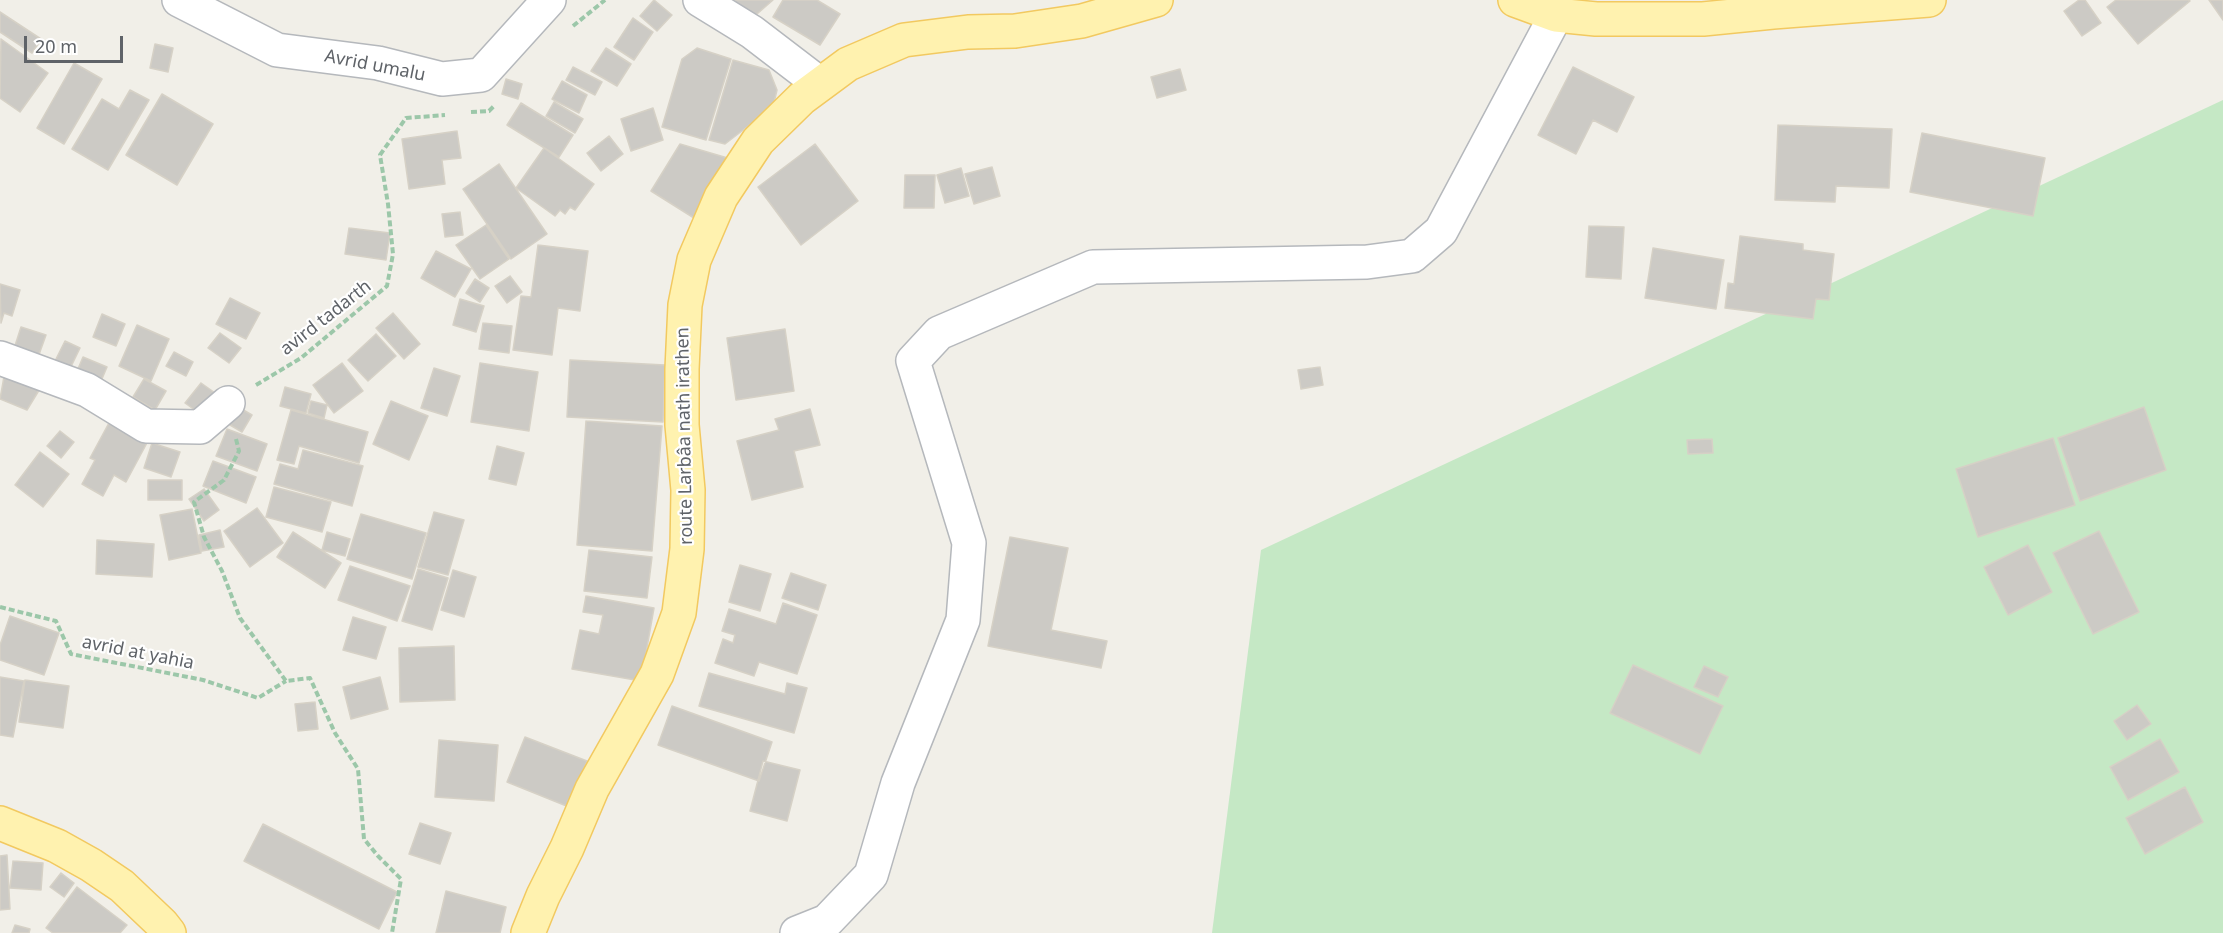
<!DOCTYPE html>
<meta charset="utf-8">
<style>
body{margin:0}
#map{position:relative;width:2223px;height:933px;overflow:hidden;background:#f1efe8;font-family:"Noto Sans",sans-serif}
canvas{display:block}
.scale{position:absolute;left:24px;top:36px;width:99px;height:27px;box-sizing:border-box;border:3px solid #5f6368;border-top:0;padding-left:8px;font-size:18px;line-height:21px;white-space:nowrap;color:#5f6368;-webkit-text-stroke:4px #fff;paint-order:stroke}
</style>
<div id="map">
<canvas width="2223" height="933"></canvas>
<div class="scale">20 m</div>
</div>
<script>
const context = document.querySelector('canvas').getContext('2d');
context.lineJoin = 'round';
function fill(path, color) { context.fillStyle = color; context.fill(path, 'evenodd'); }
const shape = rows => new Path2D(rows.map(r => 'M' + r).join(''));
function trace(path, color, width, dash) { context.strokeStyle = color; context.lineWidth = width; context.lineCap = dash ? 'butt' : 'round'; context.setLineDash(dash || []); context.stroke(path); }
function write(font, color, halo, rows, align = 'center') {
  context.font = font + ' "Noto Sans",sans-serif'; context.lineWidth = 4.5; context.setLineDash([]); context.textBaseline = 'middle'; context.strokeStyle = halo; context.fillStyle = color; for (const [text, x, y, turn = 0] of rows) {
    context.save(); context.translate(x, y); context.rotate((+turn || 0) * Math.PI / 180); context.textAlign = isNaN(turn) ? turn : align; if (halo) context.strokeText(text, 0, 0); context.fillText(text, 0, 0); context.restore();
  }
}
fill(shape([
 [2223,100,2223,933,1212,933,1261,550]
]), '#c5e8c5');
const building = shape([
 [654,0,672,15,657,31,640,16,654,0],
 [736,0,773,0,749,21,733,3,736,0],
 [783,0,817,0,840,14,820,45,773,17,783,0],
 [2079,0,2085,0,2101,23,2082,36,2064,11,2079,0],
 [2116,0,2188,0,2190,1,2138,44,2107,7,2116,0],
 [2209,0,2223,0,2223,20,2209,0],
 [0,12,41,39,32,53,0,32,0,12],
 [633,18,653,32,634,60,614,47,633,18],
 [1,39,48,73,20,112,0,98,1,39],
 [155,44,173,48,168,72,150,68,155,44],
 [606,48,631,64,617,86,591,71,606,48],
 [697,48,731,59,706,140,662,127,682,59,697,48],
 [733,60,769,70,777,90,773,107,725,144,709,140,733,60],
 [74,63,102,79,64,144,37,128,74,63],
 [573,67,602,82,595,95,566,80,573,67],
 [1573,67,1634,97,1617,132,1593,120,1576,154,1538,135,1573,67],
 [1180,69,1186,90,1157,98,1151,77,1180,69],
 [506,79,522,84,518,99,502,94,506,79],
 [562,81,587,95,579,113,552,99,562,81],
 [130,90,149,100,108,170,72,149,102,99,119,109,130,90],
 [162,94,213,124,177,185,126,155,162,94],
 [554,102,583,119,575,133,546,116,554,102],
 [521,103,573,135,559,157,507,125,521,103],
 [653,108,663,140,631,151,621,119,653,108],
 [1778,125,1892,129,1889,188,1836,186,1835,202,1775,200,1778,125],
 [457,131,461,158,442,160,445,184,409,189,402,139,457,131],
 [1922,133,2045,158,2033,216,1910,192,1922,133],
 [609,136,623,154,601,171,587,153,609,136],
 [680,144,731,159,694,218,651,191,680,144],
 [815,144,858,201,801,245,758,187,815,144],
 [544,148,594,184,575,210,570,207,565,214,560,210,555,216,516,188,544,148],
 [499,164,547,234,511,259,463,189,499,164],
 [992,167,1000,196,974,204,965,174,992,167],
 [961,168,969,196,945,203,937,175,961,168],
 [905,175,935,175,934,208,904,208,905,175],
 [460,212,463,235,445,237,442,214,460,212],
 [486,225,509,259,480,279,456,245,486,225],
 [1589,226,1624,227,1621,279,1586,277,1589,226],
 [349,228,390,233,386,260,345,254,349,228],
 [1740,236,1803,244,1803,250,1834,254,1829,300,1816,299,1813,319,1725,308,1728,283,1734,284,1740,236],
 [538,245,588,251,580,311,558,308,552,355,513,350,521,296,531,297,538,245],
 [1653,248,1724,260,1716,309,1645,298,1653,248],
 [436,251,471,269,455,297,421,278,436,251],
 [510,276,522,292,507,303,495,286,510,276],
 [475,279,489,288,480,302,466,293,475,279],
 [0,284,20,290,12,316,4,313,1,323,0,284],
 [230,298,260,313,246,339,216,324,230,298],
 [460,299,484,306,476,332,453,325,460,299],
 [393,313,420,344,404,359,376,328,393,313],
 [102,314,125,324,116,346,93,337,102,314],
 [483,323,512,326,509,353,479,349,483,323],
 [137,325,169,339,151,381,119,366,137,325],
 [21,327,46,335,36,363,12,355,21,327],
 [785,329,794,391,736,400,727,338,785,329],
 [220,333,241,348,229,363,208,348,220,333],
 [376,334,396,356,368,381,348,360,376,334],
 [65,341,80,348,67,375,52,367,65,341],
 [174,352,193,362,186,376,166,366,174,352],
 [83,357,107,367,96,393,72,383,83,357],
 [570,360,665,365,663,422,567,417,570,360],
 [342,363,363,391,334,413,313,385,342,363],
 [480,363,538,372,529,431,471,422,480,363],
 [1320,367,1323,385,1301,389,1298,370,1320,367],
 [434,368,460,376,447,416,421,408,434,368],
 [5,371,41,387,27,410,0,399,5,371],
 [144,379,166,391,155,410,133,397,144,379],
 [201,383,218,395,203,416,185,403,201,383],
 [285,387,311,394,306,413,280,406,285,387],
 [311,401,327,405,324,418,308,413,311,401],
 [391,401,428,416,409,460,373,444,391,401],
 [2144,407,2166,470,2080,501,2058,438,2144,407],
 [240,408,252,415,242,432,230,425,240,408],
 [810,409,820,445,794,451,803,487,752,500,737,441,779,430,775,419,810,409],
 [291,410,368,432,359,463,299,446,294,464,277,460,291,410],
 [110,421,148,441,126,482,114,475,103,496,82,484,95,460,90,458,110,421],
 [586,421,662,426,652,551,577,545,586,421],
 [227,429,267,444,257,471,216,456,227,429],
 [60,431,74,442,61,458,47,446,60,431],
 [2053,438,2075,505,1978,537,1956,469,2053,438],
 [1712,439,1713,453,1688,454,1687,440,1712,439],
 [152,443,180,452,171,477,144,468,152,443],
 [497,446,524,453,516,485,489,479,497,446],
 [303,450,363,466,352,506,274,484,280,464,298,469,303,450],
 [40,452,69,474,43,507,15,485,40,452],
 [213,461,256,477,246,503,203,486,213,461],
 [148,480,182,480,182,500,148,500,148,480],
 [274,487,331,502,322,532,266,517,274,487],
 [204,489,219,510,204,521,189,499,204,489],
 [257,508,283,543,250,567,224,531,257,508],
 [192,509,201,553,169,560,160,515,192,509],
 [434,512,464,520,448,575,418,567,434,512],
 [361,514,426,533,412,579,347,559,361,514],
 [220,530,224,547,202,551,199,535,220,530],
 [2099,531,2139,612,2093,634,2053,553,2099,531],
 [293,532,341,563,325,588,277,557,293,532],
 [327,532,350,539,345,556,322,550,327,532],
 [1010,537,1068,548,1051,630,1107,641,1101,668,988,646,1010,537],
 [97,540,154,544,152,577,96,574,97,540],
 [2028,545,2052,592,2008,615,1984,567,2028,545],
 [589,550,652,557,647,598,584,591,589,550],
 [740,565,771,574,760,611,729,602,740,565],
 [350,566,410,586,397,621,338,600,350,566],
 [418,569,448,578,432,630,402,621,418,569],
 [453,570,476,577,464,617,441,610,453,570],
 [791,573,826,585,818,610,782,598,791,573],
 [586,596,654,608,641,681,572,669,580,630,599,634,603,615,583,612,586,596],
 [783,603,817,615,797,674,759,662,754,676,715,663,723,639,733,643,735,635,722,631,729,609,776,624,783,603],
 [10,616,59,633,44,675,0,660,0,645,10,616],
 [353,617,386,627,376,659,343,650,353,617],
 [454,646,455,700,400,702,399,648,454,646],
 [1633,665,1723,706,1700,754,1610,713,1633,665],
 [1704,666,1728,677,1718,697,1694,687,1704,666],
 [709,673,785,694,787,683,807,688,794,733,699,706,709,673],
 [0,677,24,681,13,737,0,735,0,677],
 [380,677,388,709,351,719,343,687,380,677],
 [25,680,69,686,63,728,19,722,25,680],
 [315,702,318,729,298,731,295,704,315,702],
 [2137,705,2151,724,2127,740,2114,721,2137,705],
 [672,706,772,742,759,781,658,745,672,706],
 [525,737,587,761,569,807,507,782,525,737],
 [2160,739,2179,772,2128,800,2110,767,2160,739],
 [439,740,498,745,494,801,435,797,439,740],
 [763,761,800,770,787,821,750,811,763,761],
 [2185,787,2203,822,2145,854,2126,818,2185,787],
 [420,823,451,833,440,864,409,854,420,823],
 [263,824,397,892,379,929,244,861,263,824],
 [7,855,10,909,0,910,0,856,7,855],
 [13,861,43,863,41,890,10,888,13,861],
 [61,873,74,883,64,897,50,887,61,873],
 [77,887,127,925,120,933,53,933,46,928,77,887],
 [446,891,506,907,500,933,436,933,446,891],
 [15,925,30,929,29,933,12,933,15,925]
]);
fill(building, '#cccac5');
trace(building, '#d6d1c6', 1.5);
const minor = shape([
 [179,0,277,50,378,63,442,79,481,75,549,0],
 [700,0,752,32,820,84],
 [0,358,87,390,146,426,200,427,228,403]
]);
const tertiary = shape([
 [797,933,827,921,871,875,898,783,963,620,969,543,913,361,939,333,1093,267,1367,262,1412,256,1441,231,1556,15]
]);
const primary = shape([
 [1515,0,1556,15,1596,19,1703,19,1773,12,1929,0],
 [0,823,57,846,91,865,122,886,162,924,169,933],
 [528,933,543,896,567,848,592,789,657,674,679,613,687,549,688,490,682,425,682,369,685,305,694,260,721,197,758,141,802,98,848,64,904,40,968,32,1015,31,1082,21,1156,0]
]);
trace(minor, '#b5b8bc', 36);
trace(tertiary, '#b5b8bc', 36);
trace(primary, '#f2c960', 36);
trace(shape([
 [573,26,605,0],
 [471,112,489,111,494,106],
 [256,385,301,358,387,286,393,254,388,204,380,155,406,118,445,115],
 [236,439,239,451,224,480,194,502,204,537,222,571,240,618,286,681,310,678,335,733,358,769,364,839,378,856,401,879,392,933],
 [0,607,56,621,71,654,203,680,258,698,286,681]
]), '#9cc7a9', 4, [6, 3]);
trace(minor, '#fff', 33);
trace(tertiary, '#fff', 33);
trace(primary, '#fff2af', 33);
write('18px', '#5f6368', '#fff', [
 ["Avrid umalu",375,66,11],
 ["avird tadarth",326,318,-38],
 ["route Larbâa nath irathen",685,436,-91],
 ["avrid at yahia",138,653,11]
]);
</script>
